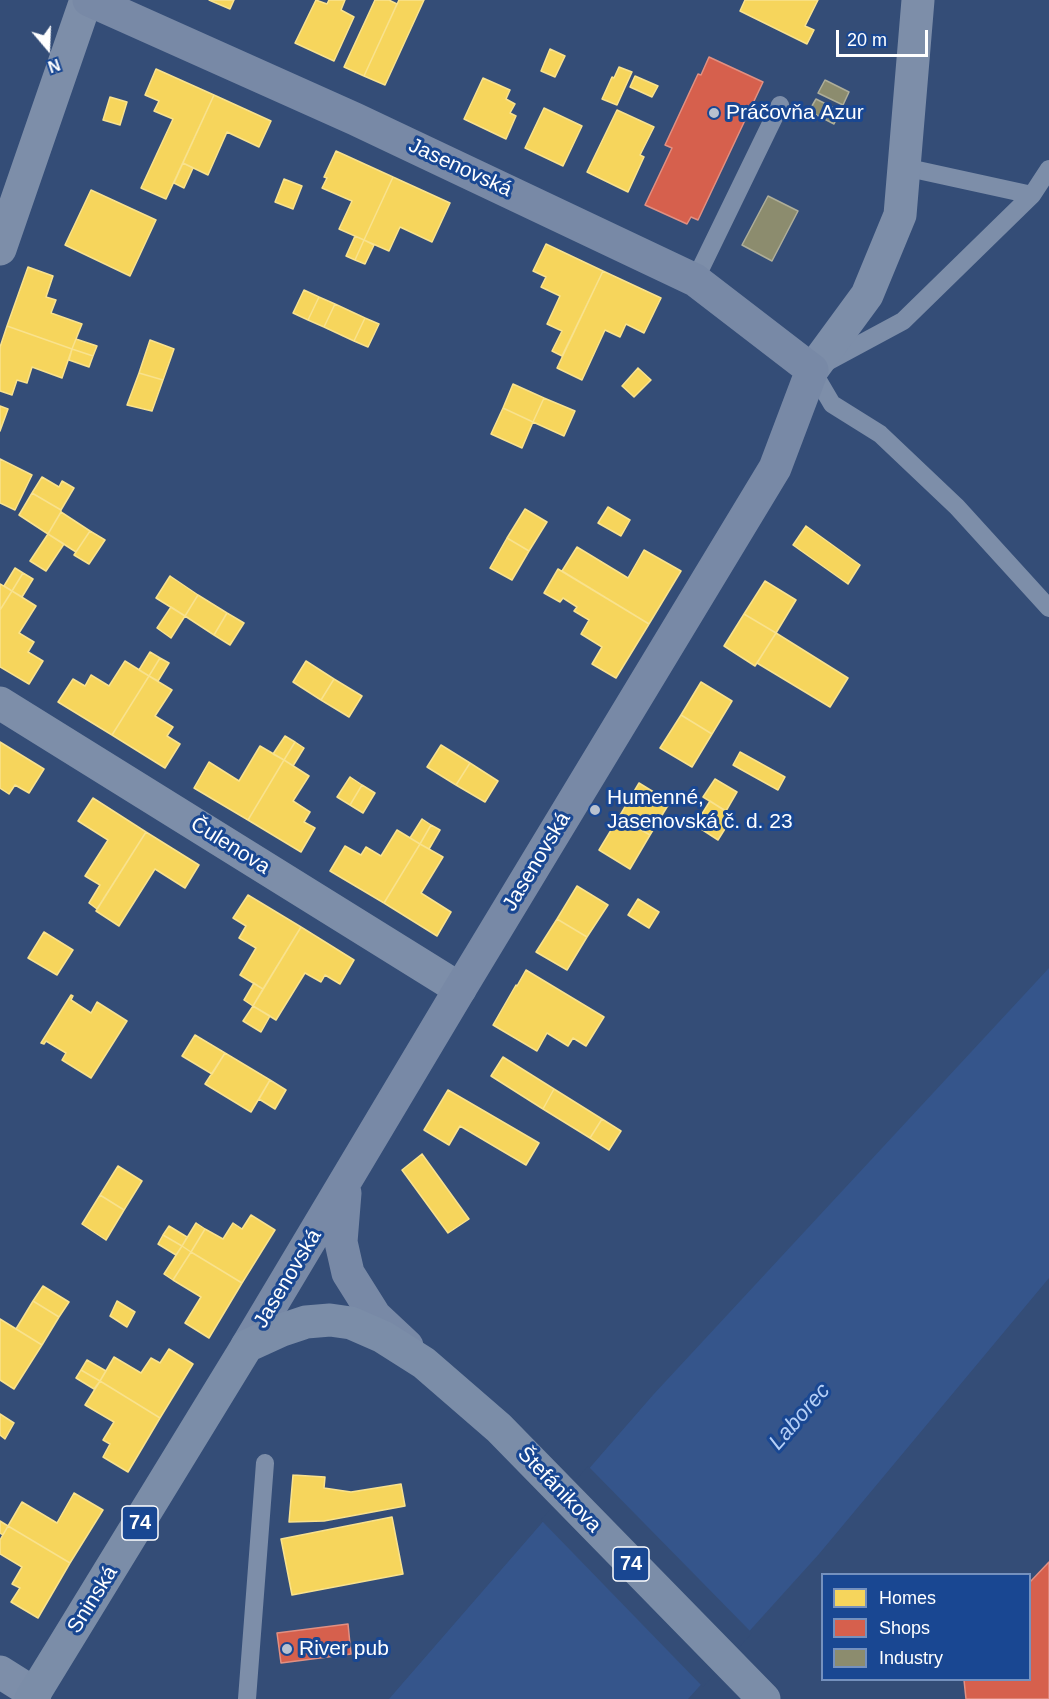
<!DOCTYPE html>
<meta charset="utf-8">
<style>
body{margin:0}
#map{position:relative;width:1049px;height:1699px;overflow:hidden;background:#344d77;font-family:Arial,sans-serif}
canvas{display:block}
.legend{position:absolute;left:821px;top:1573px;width:210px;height:108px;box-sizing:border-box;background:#194792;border:2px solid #7591be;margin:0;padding:8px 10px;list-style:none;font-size:18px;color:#fff}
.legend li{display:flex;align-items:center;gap:12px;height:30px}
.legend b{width:30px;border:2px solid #7591be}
.north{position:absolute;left:18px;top:18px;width:60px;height:60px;-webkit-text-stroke:4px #194792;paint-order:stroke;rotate:161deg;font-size:16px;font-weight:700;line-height:24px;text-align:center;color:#fff}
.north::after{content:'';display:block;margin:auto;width:21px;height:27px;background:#fff;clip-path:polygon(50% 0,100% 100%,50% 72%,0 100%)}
.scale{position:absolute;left:836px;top:30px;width:92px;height:27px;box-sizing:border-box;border:3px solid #fff;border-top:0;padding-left:8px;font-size:18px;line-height:21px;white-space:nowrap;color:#fff;-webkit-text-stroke:4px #194792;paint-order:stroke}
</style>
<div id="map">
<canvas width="1049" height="1699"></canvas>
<ul class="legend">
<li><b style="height:16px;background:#f6d55c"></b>Homes</li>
<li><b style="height:16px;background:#d6604d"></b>Shops</li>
<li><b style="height:16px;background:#8c8c6e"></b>Industry</li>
</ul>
<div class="north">N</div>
<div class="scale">20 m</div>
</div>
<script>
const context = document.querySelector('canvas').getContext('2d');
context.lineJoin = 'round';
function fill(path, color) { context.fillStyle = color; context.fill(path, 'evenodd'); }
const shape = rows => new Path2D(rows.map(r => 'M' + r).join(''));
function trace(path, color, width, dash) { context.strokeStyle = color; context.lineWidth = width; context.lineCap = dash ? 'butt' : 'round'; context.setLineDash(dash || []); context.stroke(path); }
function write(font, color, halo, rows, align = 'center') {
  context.font = font + ' Arial,sans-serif'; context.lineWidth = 6; context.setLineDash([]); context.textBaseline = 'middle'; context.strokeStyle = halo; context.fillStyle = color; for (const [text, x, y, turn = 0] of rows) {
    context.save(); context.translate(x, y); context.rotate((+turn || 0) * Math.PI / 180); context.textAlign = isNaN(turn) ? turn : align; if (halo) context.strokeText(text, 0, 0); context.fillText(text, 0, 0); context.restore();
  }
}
fill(shape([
 [1049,968,1049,1278,819,1554,688,1699,389,1699,653,1395]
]), '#35558b');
fill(shape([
 [588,1466,752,1633,703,1687,541,1520]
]), '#344d77');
const homes = shape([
 [209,0,234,0,230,9,209,0],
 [316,0,327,4,329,0,345,0,341,10,354,17,334,61,295,43,316,0],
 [375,0,389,0,397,4,364,76,344,67,375,0],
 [399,0,424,0,385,85,364,76,399,0],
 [745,0,818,0,805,26,814,30,807,44,740,11,745,0],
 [550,49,565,56,555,77,541,71,550,49],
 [619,67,632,72,617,105,602,99,612,77,614,78,619,67],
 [156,69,214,95,166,199,141,188,173,119,154,111,159,101,145,95,156,69],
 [635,76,658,86,652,97,630,87,635,76],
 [483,78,510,90,506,99,515,104,510,113,516,116,506,139,464,119,483,78],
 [214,95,271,121,259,147,227,132,208,175,183,163,214,95],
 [110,97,127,102,120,125,103,120,110,97],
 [544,108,582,126,563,166,525,148,544,108],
 [617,110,654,127,640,155,644,157,628,192,587,172,617,110],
 [336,151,393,177,364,240,339,229,352,201,322,188,327,178,324,177,336,151],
 [183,163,193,168,184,188,174,183,183,163],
 [393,177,450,203,432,242,400,227,389,251,364,240,393,177],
 [284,179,302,186,293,209,275,202,284,179],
 [91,190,156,220,130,276,65,245,91,190],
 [355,236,364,240,355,260,346,256,355,236],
 [364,240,374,245,365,264,355,260,364,240],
 [546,244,603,271,562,356,552,351,562,331,547,324,560,296,541,287,546,277,533,271,546,244],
 [28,267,53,276,46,297,56,300,51,313,82,324,72,349,7,326,28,267],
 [603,271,661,298,644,333,626,324,620,337,605,330,582,380,557,368,603,271],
 [304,290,319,297,308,320,293,313,304,290],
 [319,297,335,304,324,327,308,320,319,297],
 [335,304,365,318,354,341,324,327,335,304],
 [365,318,379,324,368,347,354,341,365,318],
 [7,326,72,349,62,378,32,367,27,383,17,380,12,395,0,391,0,347,7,326],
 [76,339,97,346,93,356,72,349,76,339],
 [150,340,174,349,163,380,139,373,150,340],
 [72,349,93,356,89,367,69,360,72,349],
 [638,368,651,380,634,397,622,386,638,368],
 [139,373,163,380,152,411,127,405,139,373],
 [513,384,544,398,533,422,503,408,513,384],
 [544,398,575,411,564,436,533,422,544,398],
 [0,406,8,409,0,431,0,406],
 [503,408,533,422,522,448,491,434,503,408],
 [0,459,32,475,15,510,0,503,0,459],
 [42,477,59,487,62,481,74,488,61,510,32,493,42,477],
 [32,493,61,510,61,512,48,534,19,515,32,493],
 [608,507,630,520,621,536,598,523,608,507],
 [525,509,547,522,529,551,507,538,525,509],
 [61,512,90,531,76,552,48,534,61,512],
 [806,526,860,565,848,584,793,545,806,526],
 [90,531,105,540,89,564,74,555,90,531],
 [48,534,64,544,46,571,30,561,48,534],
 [507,538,529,551,512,580,490,568,507,538],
 [577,547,628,578,644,550,681,571,649,624,562,571,577,547],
 [15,568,23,573,12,591,4,586,15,568],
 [558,569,649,624,616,678,592,664,602,647,581,634,589,620,574,611,577,607,563,598,560,602,544,593,558,569],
 [23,573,33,579,22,597,12,591,23,573],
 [170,576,198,595,185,616,156,598,170,576],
 [765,581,796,600,776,633,744,614,765,581],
 [0,584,12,591,0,610,0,584],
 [12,591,36,606,19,633,34,642,28,652,43,661,29,684,0,667,0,610,12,591],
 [198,595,227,613,214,635,185,616,198,595],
 [171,607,185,616,171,638,157,628,171,607],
 [227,613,244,623,230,645,214,635,227,613],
 [744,614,776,633,755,666,724,646,744,614],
 [776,633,848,678,830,707,757,663,776,633],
 [150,652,160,658,149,676,139,670,150,652],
 [160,658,169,663,158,681,149,676,160,658],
 [125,661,149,676,112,735,58,702,73,679,85,686,91,675,109,686,125,661],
 [306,661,334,679,321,700,293,682,306,661],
 [149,676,172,690,155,716,173,727,167,736,180,744,165,768,112,735,149,676],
 [334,679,362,696,349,717,321,700,334,679],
 [701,682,732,701,712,734,681,715,701,682],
 [681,715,712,734,692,767,660,748,681,715],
 [285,736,295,742,284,760,273,754,285,736],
 [0,742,44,769,29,793,15,785,9,794,0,788,0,742],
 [295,742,304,748,293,766,284,760,295,742],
 [441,745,470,763,456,785,427,767,441,745],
 [260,746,284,760,248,820,194,788,209,762,239,781,260,746],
 [740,752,785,777,778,790,733,765,740,752],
 [284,760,309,776,293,801,310,812,304,822,315,828,301,852,248,820,284,760],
 [470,763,498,781,485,802,456,785,470,763],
 [350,777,362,785,350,805,337,797,350,777],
 [715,779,737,792,726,811,703,797,715,779],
 [639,783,670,802,650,835,619,817,639,783],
 [362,785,375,793,363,813,350,805,362,785],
 [93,798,146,832,97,909,89,903,100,885,85,876,108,840,78,821,93,798],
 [710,801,733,816,718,840,695,825,710,801],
 [619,817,650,835,630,869,599,850,619,817],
 [422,819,431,825,420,844,410,838,422,819],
 [431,825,440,830,429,849,420,844,431,825],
 [397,830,420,844,384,903,330,871,345,846,361,855,366,847,381,856,397,830],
 [146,832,199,865,185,888,155,869,119,926,96,911,146,832],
 [420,844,443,857,421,893,451,912,437,936,384,903,420,844],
 [577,886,608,905,587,937,557,919,577,886],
 [248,895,301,927,263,989,240,975,256,948,239,938,246,926,233,918,248,895],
 [638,899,659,912,649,928,628,915,638,899],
 [557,919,587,937,567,970,536,952,557,919],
 [301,927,354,960,340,984,325,975,321,982,305,973,276,1020,253,1006,301,927],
 [44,932,73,950,57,975,28,958,44,932],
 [526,970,604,1017,586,1046,573,1038,568,1046,547,1033,537,1051,493,1025,516,985,517,986,526,970],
 [254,983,263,989,253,1006,244,1000,254,983],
 [71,995,73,996,71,1000,91,1013,97,1002,127,1021,91,1078,62,1060,66,1053,46,1041,44,1044,41,1043,71,995],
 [253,1006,270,1016,261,1032,243,1021,253,1006],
 [195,1035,225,1053,212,1074,182,1056,195,1035],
 [225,1053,270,1080,251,1112,205,1084,225,1053],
 [503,1057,554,1089,543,1109,491,1076,503,1057],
 [270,1080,286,1090,275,1109,259,1099,270,1080],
 [554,1089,602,1119,590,1138,543,1109,554,1089],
 [448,1090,539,1143,526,1165,460,1126,449,1145,424,1130,448,1090],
 [602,1119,621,1131,609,1150,590,1138,602,1119],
 [422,1154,469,1219,448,1233,402,1170,422,1154],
 [118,1166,142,1181,124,1210,100,1195,118,1166],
 [100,1195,124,1210,106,1240,82,1224,100,1195],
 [251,1215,275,1230,242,1283,191,1252,205,1229,223,1239,233,1223,242,1229,251,1215],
 [196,1223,205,1229,191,1252,182,1246,196,1223],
 [169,1226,187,1237,182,1246,163,1235,169,1226],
 [163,1235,182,1246,176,1255,158,1244,163,1235],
 [182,1246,191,1252,173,1280,164,1274,182,1246],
 [191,1252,242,1283,209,1338,185,1323,201,1297,173,1280,191,1252],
 [43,1286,69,1302,59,1317,33,1301,43,1286],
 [33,1301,59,1317,42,1345,16,1329,33,1301],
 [117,1301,135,1312,127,1327,110,1316,117,1301],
 [0,1319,42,1345,14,1389,0,1380,0,1319],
 [169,1349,193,1364,160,1418,100,1381,114,1357,141,1373,151,1358,160,1363,169,1349],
 [87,1360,106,1371,100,1381,81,1370,87,1360],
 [81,1370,100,1381,94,1389,76,1378,81,1370],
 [100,1381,160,1418,128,1472,103,1457,110,1444,103,1440,114,1422,85,1405,100,1381],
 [0,1414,14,1423,5,1439,0,1435,0,1414],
 [293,1475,325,1477,324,1488,351,1492,401,1484,405,1506,324,1521,289,1522,293,1475],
 [74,1493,103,1510,70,1563,8,1526,22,1502,57,1523,74,1493],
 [392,1517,403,1574,292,1595,281,1539,392,1517],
 [0,1521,8,1526,3,1535,0,1533,0,1521],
 [8,1526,70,1563,38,1618,11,1602,20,1588,12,1584,22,1567,0,1554,0,1540,8,1526]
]);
fill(homes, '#f6d55c');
trace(homes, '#f9e28d', 1.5);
const shops = shape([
 [709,57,763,82,698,220,691,217,687,224,645,205,672,148,665,145,698,74,701,75,709,57],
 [1049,1562,1049,1699,966,1699,964,1680,1030,1680,1030,1582,1049,1562],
 [348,1624,351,1654,281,1663,277,1633,348,1624]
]);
fill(shops, '#d6604d');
trace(shops, '#e29082', 1.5);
const industry = shape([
 [825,80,849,92,843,105,818,93,825,80],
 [816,99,840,111,834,124,809,111,816,99],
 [768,196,798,211,772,261,742,245,768,196]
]);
fill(industry, '#8c8c6e');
trace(industry, '#aeae9a', 1.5);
trace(shape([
 [904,167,1032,195],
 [1049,169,1032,195,903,321,812,370,832,404,880,434,957,507,1049,608],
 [695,280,780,105],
 [247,1699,265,1463]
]), '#7d8ea9', 18);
trace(shape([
 [0,249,86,0],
 [812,370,867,295,900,215,918,0],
 [0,703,460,989],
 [0,1672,35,1694]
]), '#7d8ea9', 33);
trace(shape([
 [89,0,355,119,695,280,812,370,775,468,460,989,247,1346],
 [345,1193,341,1242,348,1273,375,1316,407,1346]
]), '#7889a6', 33);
trace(shape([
 [31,1699,247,1346,282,1330,306,1322,330,1320,351,1323,383,1337,424,1363,499,1428,764,1699]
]), '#7b8da8', 33);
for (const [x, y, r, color] of [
 [714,113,6,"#b8c1cf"],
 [595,810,6,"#b8c1cf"],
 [287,1649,6,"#b8c1cf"]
]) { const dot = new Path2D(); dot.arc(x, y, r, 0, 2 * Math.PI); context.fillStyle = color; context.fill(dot); trace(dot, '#194792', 2); }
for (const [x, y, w] of [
 [140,1523,36],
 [631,1564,36]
]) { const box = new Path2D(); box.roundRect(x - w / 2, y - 17, w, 34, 4.5); context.fillStyle = '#194792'; context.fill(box); trace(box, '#fff', 1.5); }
write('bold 20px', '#fff', null, [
 ["74",140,1523],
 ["74",631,1564]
]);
write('21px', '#fff', '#194792', [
 ["Práčovňa Azur",726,113],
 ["Humenné,",607,798],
 ["Jasenovská č. d. 23",607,822],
 ["River pub",299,1649]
], 'left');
write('21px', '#fff', '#194792', [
 ["Jasenovská",460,168,25],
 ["Čulenova",230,846,32],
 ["Jasenovská",537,862,-59],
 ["Jasenovská",288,1279,-59],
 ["Štefánikova",559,1490,46],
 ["Sninská",93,1600,-58]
]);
write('italic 22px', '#b5cff6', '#194792', [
 ["Laborec",800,1417,-49]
]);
</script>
